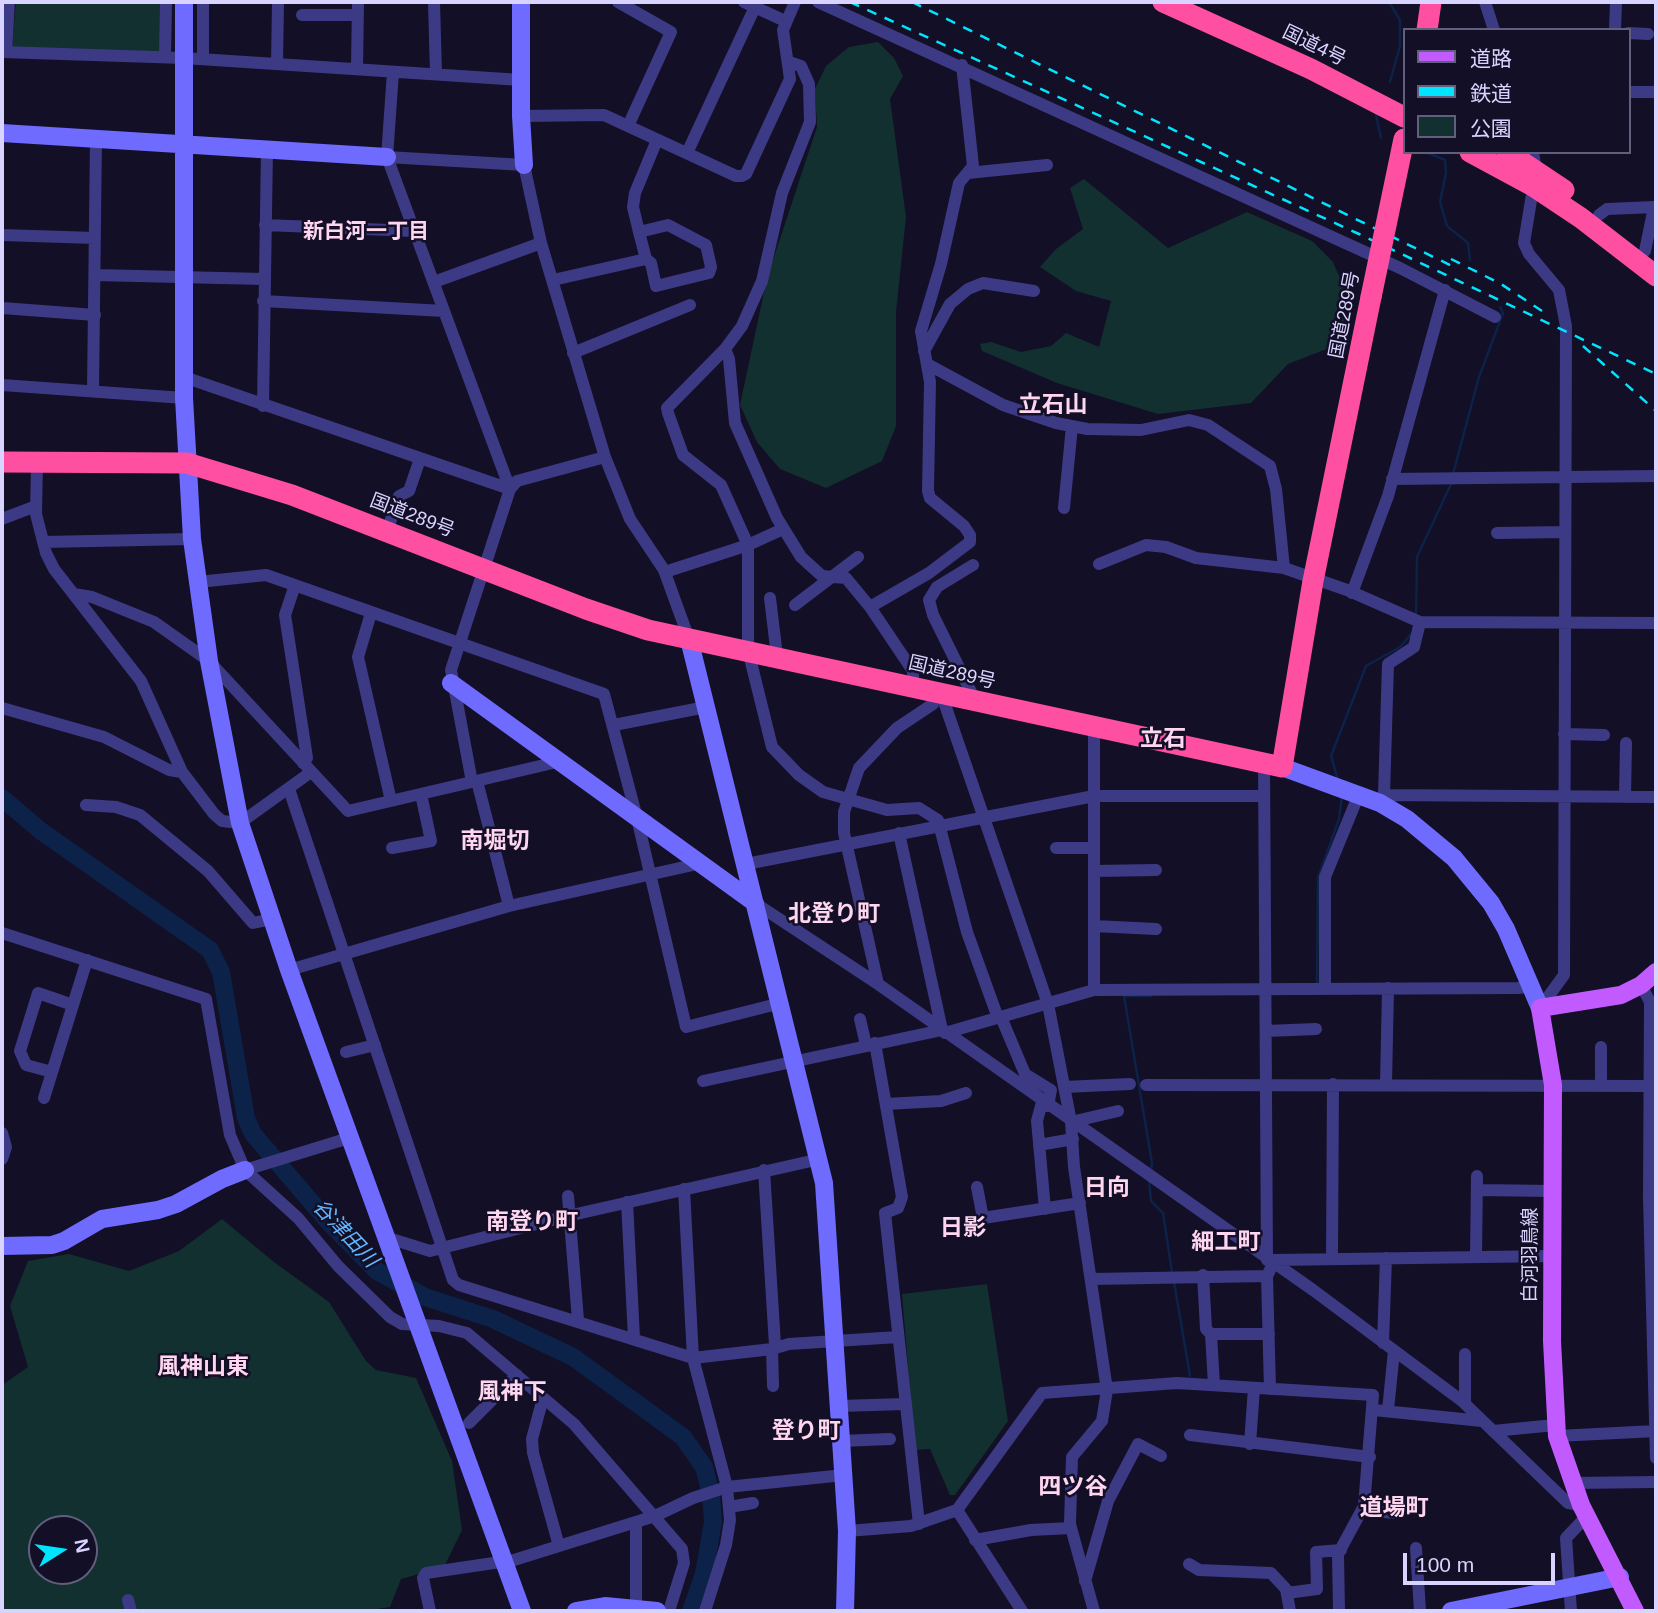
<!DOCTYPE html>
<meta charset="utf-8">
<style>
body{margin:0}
#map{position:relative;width:1658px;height:1613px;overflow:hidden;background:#130f26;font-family:Arial,"Noto Sans JP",sans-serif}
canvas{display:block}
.frame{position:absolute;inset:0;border:4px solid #d9d4ff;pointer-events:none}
.legend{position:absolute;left:1403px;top:28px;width:228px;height:126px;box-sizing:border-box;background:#130f26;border:2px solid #625e7d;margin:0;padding:9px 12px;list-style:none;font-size:21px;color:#d9d4ff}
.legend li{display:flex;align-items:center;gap:14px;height:35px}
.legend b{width:35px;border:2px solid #625e7d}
.north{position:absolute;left:28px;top:1515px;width:70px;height:70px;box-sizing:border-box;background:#130f26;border:2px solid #625e7d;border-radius:50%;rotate:78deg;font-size:19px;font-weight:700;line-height:28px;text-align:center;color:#d9d4ff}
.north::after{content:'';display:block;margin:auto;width:24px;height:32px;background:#00e5ff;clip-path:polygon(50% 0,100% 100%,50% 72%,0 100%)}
.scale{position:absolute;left:1403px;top:1553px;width:152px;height:32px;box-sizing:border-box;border:4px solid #d9d4ff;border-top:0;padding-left:9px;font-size:21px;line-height:24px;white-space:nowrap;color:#d9d4ff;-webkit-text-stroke:5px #130f26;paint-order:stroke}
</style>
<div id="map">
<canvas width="1658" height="1613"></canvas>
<div class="frame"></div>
<ul class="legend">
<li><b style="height:9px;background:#c25bff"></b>道路</li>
<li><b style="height:9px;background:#00e5ff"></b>鉄道</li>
<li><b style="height:19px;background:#12302f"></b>公園</li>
</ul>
<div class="north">N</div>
<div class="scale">100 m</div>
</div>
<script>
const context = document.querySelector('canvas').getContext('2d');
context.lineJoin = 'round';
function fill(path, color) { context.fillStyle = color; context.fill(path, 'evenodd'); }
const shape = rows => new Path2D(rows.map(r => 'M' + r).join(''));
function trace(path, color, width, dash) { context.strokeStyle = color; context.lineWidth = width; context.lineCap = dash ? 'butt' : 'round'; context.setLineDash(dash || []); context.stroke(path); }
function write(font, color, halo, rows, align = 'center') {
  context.font = font + ' Arial,"Noto Sans JP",sans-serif'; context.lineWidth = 5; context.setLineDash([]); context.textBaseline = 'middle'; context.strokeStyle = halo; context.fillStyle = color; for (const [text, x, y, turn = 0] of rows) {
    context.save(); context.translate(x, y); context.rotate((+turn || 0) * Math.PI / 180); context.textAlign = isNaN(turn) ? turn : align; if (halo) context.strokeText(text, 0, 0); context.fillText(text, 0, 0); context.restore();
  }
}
fill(shape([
 [16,2,161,2,162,52,16,51,12,46],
 [878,42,894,58,903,76,890,99,906,217,896,312,896,426,882,461,826,488,780,469,757,442,740,405,767,278,817,127,815,89,826,66,849,47],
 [1084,179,1168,248,1247,212,1312,241,1333,262,1345,290,1346,317,1337,345,1288,364,1251,403,1158,414,1057,383,982,351,980,344,991,342,1021,352,1051,346,1066,333,1099,347,1111,301,1076,291,1040,267,1056,249,1083,229,1070,188],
 [222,1219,274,1262,329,1302,366,1361,376,1370,416,1378,452,1461,462,1530,444,1567,401,1579,390,1607,364,1611,2,1611,2,1385,28,1367,10,1306,28,1261,69,1254,129,1271,179,1251],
 [42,1529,84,1529,84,1571,42,1571],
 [987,1284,1008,1421,955,1495,950,1495,930,1449,915,1450,902,1294]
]), '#12302f');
trace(shape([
 [1389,2,1400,20,1400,46,1390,82],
 [1376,115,1381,138],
 [1428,153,1445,160,1446,173,1440,202,1447,226,1468,243,1470,260],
 [1453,474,1479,377,1503,313,1500,307],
 [1416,617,1417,557,1451,484],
 [1338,780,1331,756,1366,666,1400,647,1412,633],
 [1317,985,1318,878,1339,819,1342,796],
 [1151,1170,1152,1163,1124,996,1151,996],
 [1149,1180,1151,1201,1163,1213,1172,1272],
 [1174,1282,1190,1376]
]), '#0c2248', 2.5);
trace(shape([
 [2,798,41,831,210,950,221,972,246,1118,253,1134,326,1219,377,1271,425,1297,493,1319,573,1357,683,1437,704,1467,711,1494,713,1522,704,1574,691,1611]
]), '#0c2248', 18);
trace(shape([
 [434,2,436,74],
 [618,2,671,32,628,126],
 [744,2,785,21],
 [818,2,1400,268,1495,317],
 [1485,2,1494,30],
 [302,15,358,15],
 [1615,30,1616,2],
 [1628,33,1648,34],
 [2,52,184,58,521,80],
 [6,52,9,2],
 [165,57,166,2],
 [203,59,203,2],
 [789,62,801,66,809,84,810,122,782,193,762,281,742,326,725,349,667,408,668,413,683,455,721,485,748,545,748,650,772,747,799,775,823,792,887,810,919,808,938,820,967,932,998,1018],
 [277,64,278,2],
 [357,68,358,2],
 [393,72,387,157,510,489],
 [1628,92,1656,92],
 [521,116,604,115,736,176,742,176,746,174,790,79,783,30,795,2],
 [1533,152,1536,170,1524,243,1529,254,1559,290,1566,326,1564,975,1540,1008],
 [687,153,755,7],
 [387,157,524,165,541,243,605,457,630,519,664,570,689,639],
 [968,173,1047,165],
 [1599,215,1607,209,1654,207,1645,251],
 [265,225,414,231],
 [639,232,668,225,706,245,711,267,709,273,656,286,651,263,646,259,639,232,633,207,635,193,657,140],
 [2,235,95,238],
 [95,275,264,279],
 [553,280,646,259],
 [434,282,541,243],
 [263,301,444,311],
 [2,308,95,315],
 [725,349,729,359,735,423,777,518,801,557,822,576,846,578,870,607,913,671,913,687],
 [924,351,950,304,968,289,983,283,1034,291],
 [573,353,690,305],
 [929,365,1003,405,1056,423,1087,429,1141,430,1189,420,1208,425,1270,466,1276,489,1284,568,1347,590,1420,622,1656,623],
 [184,377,510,489],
 [2,385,184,398],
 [93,390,96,138],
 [263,406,267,149],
 [37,462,36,514,46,553,54,569,141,681,182,772,214,814,222,821,240,823,311,772],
 [1392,479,1656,476],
 [1064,508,1072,426],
 [2,519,36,506],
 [387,531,399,496,409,491,420,459],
 [1497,533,1564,532],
 [43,542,192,539],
 [1099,564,1146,545,1166,547,1196,558,1284,568],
 [973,565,937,587,929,600,933,615,976,702],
 [665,572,748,545,783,529],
 [198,582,266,575,604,694,637,818,686,1027,781,1003],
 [295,585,285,615,307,758,303,763],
 [1352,593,1388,496,1445,290],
 [74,594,92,597,154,622,209,661,348,811,557,762],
 [770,598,777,656],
 [795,605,858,557],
 [870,607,929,573,970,542,970,535,964,526,930,498,928,491,930,382,921,331,941,264,959,183,973,166,962,65],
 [371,613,358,657,391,801],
 [941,693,1048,1004,1071,1122,1074,1167,1107,1390,1102,1421,1072,1457,1070,1524,1094,1611],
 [2,708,104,737,169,770,182,772],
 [614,725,706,707],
 [1094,726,1094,990],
 [1564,734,1604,735],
 [1264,761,1267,1260],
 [477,781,509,906],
 [472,782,451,670,510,489,517,481,605,457],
 [289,789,453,1280,459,1285,693,1358,772,1349,775,1345,764,1170],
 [1384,795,1388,664,1414,647,1420,622],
 [1625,797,1626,743],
 [1380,803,1384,795,1656,797],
 [86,805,116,807,140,815,208,871,253,923,272,919],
 [899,833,942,1030],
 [392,848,431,841,421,794],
 [1056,848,1094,848],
 [746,864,1094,796,1264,796],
 [1094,871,1156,870],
 [755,903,878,984,1313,1290,1462,1401,1568,1503,1581,1505],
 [1094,926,1156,929],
 [2,933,206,999,230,1135,245,1170,298,1218,338,1266,390,1317,402,1324,439,1326,467,1333,574,1424,682,1549,684,1563,669,1611],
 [289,970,509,906,702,863],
 [878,984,844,833,844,812,859,768,897,728,933,704,932,691],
 [1641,985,1650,1002,1649,1197,1656,1458],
 [1325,988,1325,877,1359,794],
 [1001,1017,1025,1074,1051,1090,1048,1106],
 [860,1019,866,1045],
 [1266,1031,1316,1029],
 [945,1033,1094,990,1518,988,1532,986],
 [875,1043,902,1197,898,1208,885,1213,919,1524],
 [346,1052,375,1045],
 [52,1072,26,1065,20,1051,38,993,73,1005],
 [703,1081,942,1030],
 [1386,1084,1388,988],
 [1146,1085,1656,1086],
 [1601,1085,1601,1047],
 [1064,1087,1130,1084],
 [44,1098,87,960],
 [1042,1102,1037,1121,1045,1209],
 [886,1104,941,1101,966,1093],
 [1071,1122,1118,1111],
 [2,1133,6,1147,2,1159],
 [1039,1145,1073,1139],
 [245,1170,349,1138],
 [977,1187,983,1218,1080,1203],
 [684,1189,693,1358,727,1487,730,1520,726,1545,705,1611],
 [1478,1190,1552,1191],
 [568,1196,578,1320],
 [627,1202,634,1338],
 [385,1237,430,1251,572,1215,820,1159],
 [1476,1257,1477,1176],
 [1332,1259,1333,1084],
 [1203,1275,1206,1329,1211,1334,1269,1334],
 [1091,1279,1267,1276],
 [1211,1334,1214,1385],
 [1383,1343,1386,1258],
 [773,1386,772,1349,789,1344,898,1337],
 [1270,1389,1267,1276,1275,1260,1552,1256],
 [543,1398,532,1439,533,1453,559,1546],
 [1465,1404,1465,1354],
 [839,1406,905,1404],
 [1374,1410,1482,1421],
 [1388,1410,1394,1351],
 [469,1423,517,1375],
 [1493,1431,1555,1425],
 [1190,1435,1370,1457],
 [1557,1436,1656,1431],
 [841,1441,890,1439],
 [1250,1444,1254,1388],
 [1571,1483,1656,1482],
 [729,1507,753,1503],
 [957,1510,1022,1611],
 [1362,1510,1395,1513],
 [847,1531,911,1526,957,1510,1042,1393,1177,1383,1373,1395,1364,1506,1338,1554,1339,1611],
 [975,1540,1031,1530,1071,1528],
 [1416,1548,1420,1611],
 [1189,1564,1199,1570,1271,1573,1286,1589,1290,1611],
 [1085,1581,1108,1501,1138,1444,1161,1456],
 [1287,1593,1317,1589,1316,1552,1341,1550],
 [128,1600,131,1611],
 [636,1608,636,1522],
 [430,1611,423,1578,426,1573,514,1560,655,1516,693,1498,727,1487,844,1475],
 [1571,1611,1566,1538,1587,1516]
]), '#3d3a85', 12);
trace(shape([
 [184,2,184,398,192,539,209,661,240,823,289,970,522,1611],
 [521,2,521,116,524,165],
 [2,133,387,157],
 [689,639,824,1183,847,1531,845,1611],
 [451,683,755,903],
 [1282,767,1380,803,1407,819,1454,858,1491,903,1506,929,1540,1008],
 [2,1246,52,1245,64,1241,102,1219,158,1210,176,1204,222,1179,245,1170],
 [576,1611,605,1606,657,1611],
 [1451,1611,1620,1577]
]), '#6f6bff', 18);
trace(shape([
 [1635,1611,1581,1505,1557,1436,1552,1341,1553,1085,1540,1008,1621,995,1641,985,1656,972]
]), '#c25bff', 18);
trace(shape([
 [1163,2,1311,69,1404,117],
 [1427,30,1431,2],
 [1470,152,1533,186,1581,218,1656,276],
 [1507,152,1564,190],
 [2,462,187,463,292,495,586,609,648,630,1282,767,1313,581,1371,297]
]), '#ff4fa3', 21);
trace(shape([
 [850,2,1359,234,1656,374],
 [912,2,1458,269],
 [1451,259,1501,284,1545,313],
 [1583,346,1656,411]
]), '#00e5ff', 2.5, [10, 9]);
trace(shape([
 [1371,297,1404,139]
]), '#ff4fa3', 21);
write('19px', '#d9d4ff', '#130f26', [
 ["国道4号",1314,46,26],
 ["国道289号",1345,315,-79],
 ["国道289号",412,516,21],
 ["国道289号",952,673,13],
 ["白河羽鳥線",1531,1255,-90]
]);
write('bold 21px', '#ffd6f0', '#130f26', [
 ["新白河一丁目",366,232]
]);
write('italic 21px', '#62b6ff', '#130f26', [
 ["谷津田川",345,1234,47]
]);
write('bold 23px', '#ffd6f0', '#130f26', [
 ["立石山",1053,406],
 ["立石",1163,740],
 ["南堀切",495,842],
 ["北登り町",834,915],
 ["日向",1107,1189],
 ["南登り町",532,1223],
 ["日影",963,1229],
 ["細工町",1226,1243],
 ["風神山東",203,1368],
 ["風神下",512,1393],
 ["登り町",806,1432],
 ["四ツ谷",1073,1488],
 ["道場町",1394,1509]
]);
</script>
